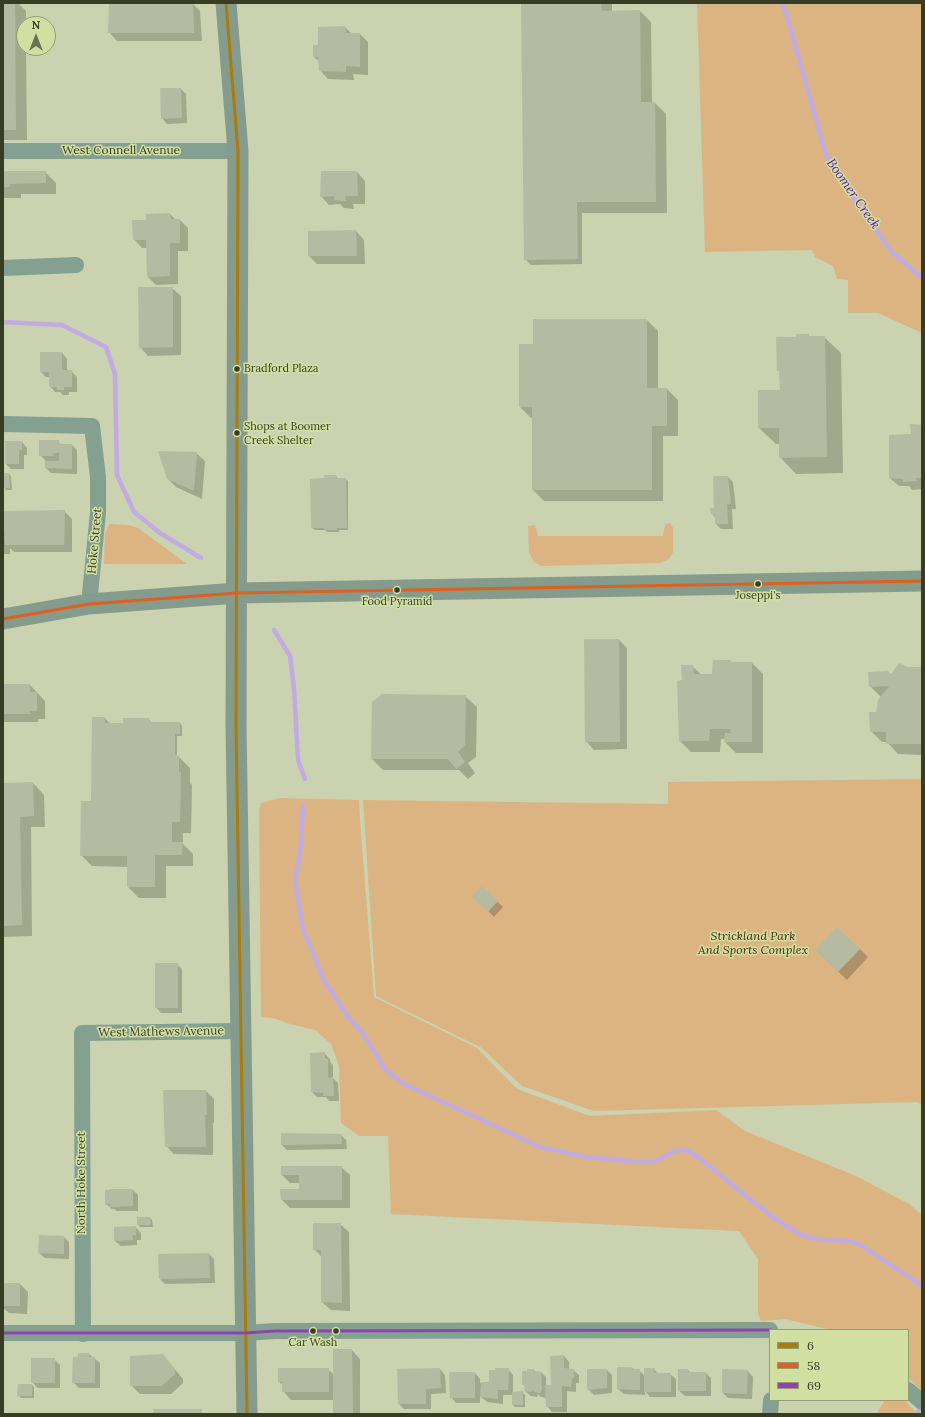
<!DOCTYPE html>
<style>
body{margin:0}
#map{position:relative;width:925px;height:1417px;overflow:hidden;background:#cad2b0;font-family:Lora,serif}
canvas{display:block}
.frame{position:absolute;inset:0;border:4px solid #373c23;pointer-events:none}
.legend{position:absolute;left:769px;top:1329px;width:140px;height:72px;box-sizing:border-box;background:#d1e0a2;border:1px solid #939e6f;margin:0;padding:5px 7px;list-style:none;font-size:12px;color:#373c23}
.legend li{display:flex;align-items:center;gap:8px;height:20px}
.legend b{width:20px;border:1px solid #939e6f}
.north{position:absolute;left:16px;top:16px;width:40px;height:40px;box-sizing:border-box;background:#d1e0a2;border:1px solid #939e6f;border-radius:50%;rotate:0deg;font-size:11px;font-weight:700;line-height:16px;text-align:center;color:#373c23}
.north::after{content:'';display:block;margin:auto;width:14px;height:18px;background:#6a7054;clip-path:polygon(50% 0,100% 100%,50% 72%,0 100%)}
</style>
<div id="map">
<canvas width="925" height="1417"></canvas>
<div class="frame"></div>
<ul class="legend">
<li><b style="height:5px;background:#aa7c0e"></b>6</li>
<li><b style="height:5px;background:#df6122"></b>58</li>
<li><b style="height:5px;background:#8e44ad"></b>69</li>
</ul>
<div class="north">N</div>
</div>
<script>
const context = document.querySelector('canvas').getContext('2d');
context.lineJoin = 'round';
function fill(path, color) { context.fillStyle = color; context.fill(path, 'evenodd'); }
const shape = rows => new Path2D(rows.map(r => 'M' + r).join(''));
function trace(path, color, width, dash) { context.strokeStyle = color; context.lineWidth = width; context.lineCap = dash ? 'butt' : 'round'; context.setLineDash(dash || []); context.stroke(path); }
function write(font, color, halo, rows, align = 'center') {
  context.font = font + ' Lora,serif'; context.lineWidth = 3; context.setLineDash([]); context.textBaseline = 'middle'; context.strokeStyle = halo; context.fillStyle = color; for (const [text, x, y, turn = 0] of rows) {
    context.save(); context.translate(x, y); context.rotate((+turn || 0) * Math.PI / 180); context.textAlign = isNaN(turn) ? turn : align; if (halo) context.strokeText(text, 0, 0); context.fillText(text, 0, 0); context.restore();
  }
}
fill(shape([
 [697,3,922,3,922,333,878,313,848,313,848,280,837,279,833,266,815,257,812,250,705,252],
 [670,523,673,528,673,552,669,559,660,563,541,566,534,562,529,553,528,526,535,525,538,536,663,536,665,524],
 [109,524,128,525,138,528,187,564,104,564,105,534],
 [922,779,922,1105,917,1102,594,1111,522,1086,482,1048,376,996,363,800,668,804,668,782],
 [280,798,359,800,360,820,374,997,477,1048,517,1089,590,1116,716,1110,745,1131,856,1176,909,1204,922,1215,922,1391,908,1378,908,1330,831,1330,785,1319,761,1321,758,1313,758,1259,739,1231,391,1214,388,1136,359,1136,341,1123,339,1066,331,1044,315,1030,290,1024,273,1018,261,1017,259,810,261,803],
 [885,1400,904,1400,918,1414,876,1414]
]), '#dcb482');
fill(shape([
 [3,3,18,3,26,11,26,24,24,24,24,48,26,48,27,140,3,140],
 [110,3,192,3,200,11,202,41,117,41,109,32],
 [522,3,612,3,612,11,640,11,651,22,652,103,655,103,666,114,667,213,582,213,582,264,531,265,525,259],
 [345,27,352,34,360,34,368,42,368,75,353,74,354,80,328,79,320,70,320,62,314,57,319,46],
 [181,89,186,94,187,123,167,124,162,118],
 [3,172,45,172,56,183,56,194,21,194,21,198,3,198],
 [357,172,365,181,365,204,353,204,354,209,344,208,340,204,329,205,321,196],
 [170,214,176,220,180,220,188,228,188,251,178,251,178,284,156,285,148,277,147,248,142,248,134,239,147,221],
 [356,231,364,240,365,264,317,264,309,256],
 [172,288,181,296,181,355,148,356,140,347],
 [534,320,647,320,658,331,658,389,667,389,678,400,678,436,663,436,663,501,544,501,533,490,533,418,531,418,520,407,520,345,534,345],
 [810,337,824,337,841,353,843,473,796,474,780,457,780,444,776,444,759,428,759,391,781,390,781,373,778,370],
 [62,353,67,359,67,371,71,371,77,377,77,392,69,392,69,395,63,395,60,392,55,392,50,386,50,377,46,377,41,372],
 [922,426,922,489,912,490,909,486,899,486,890,478,912,435],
 [58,441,61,445,72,445,77,450,77,474,51,473,46,468,46,461,40,455],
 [22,442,27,448,27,455,24,455,24,469,11,469,6,464],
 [196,453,205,461,202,499,176,487,168,479],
 [3,474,9,474,11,476,12,490,6,490,4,487],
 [336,476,338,479,345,479,348,481,348,530,339,530,339,532,327,532,325,530,315,530,312,528,325,479],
 [728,477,733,482,736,509,732,509,733,529,721,529,716,524,716,518,712,514],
 [64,511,72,519,72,552,14,552,10,548,10,554,3,554,3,522,5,524],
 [619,640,627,648,627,749,594,750,586,741],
 [730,661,733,663,752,663,763,674,763,753,736,753,725,742,725,739,721,739,720,752,691,752,680,741,683,681,692,666,702,675,713,675],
 [906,668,922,668,922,755,898,754,887,742,882,742,871,731,881,697,870,686],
 [3,685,30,685,45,701,45,719,38,719,38,722,3,722],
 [465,696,477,707,476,757,468,763,475,773,468,779,459,770,383,770,372,759],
 [105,718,110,724,123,724,149,719,151,723,180,723,182,726,182,736,177,736,177,757,179,757,190,768,190,783,192,785,191,833,183,833,183,844,193,854,193,866,166,866,166,898,139,898,128,887,128,867,92,866,81,855,92,802],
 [33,783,44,795,45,827,31,827,32,936,3,937,3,784],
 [482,887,503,907,494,917,474,897],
 [860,949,868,957,847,980,824,958],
 [177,964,182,969,182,1013,161,1013,156,1007],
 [324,1053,330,1059,330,1062,333,1065,333,1078,338,1083,339,1101,329,1101,326,1097,317,1097,312,1092],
 [206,1091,214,1099,214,1123,213,1123,213,1155,174,1154,166,1146],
 [341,1135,346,1140,347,1149,287,1150,282,1145],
 [341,1167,350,1175,350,1208,290,1208,282,1200,300,1190,300,1183,290,1183,282,1175],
 [133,1190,138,1195,138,1211,117,1211,114,1209,112,1209,106,1204],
 [150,1218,152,1220,153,1227,140,1227,138,1224],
 [340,1224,349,1232,350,1311,331,1310,322,1302,322,1257,314,1249],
 [135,1227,141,1233,141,1240,137,1240,137,1245,121,1246,115,1241],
 [64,1237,69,1242,69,1259,45,1258,39,1253],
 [209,1254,214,1259,215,1283,165,1284,160,1279,159,1255],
 [3,1284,20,1284,28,1292,27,1314,9,1313,3,1308],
 [352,1350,360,1359,360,1414,334,1414,334,1400,291,1400,283,1391,283,1385,279,1382,328,1369,334,1375],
 [89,1354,100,1363,100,1388,79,1388,73,1382],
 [163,1355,183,1379,183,1383,171,1394,140,1394,131,1385],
 [564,1356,569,1362,569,1370,573,1370,579,1375,579,1383,576,1383,576,1392,567,1391,567,1412,552,1412,547,1406,547,1398,541,1397,538,1394,537,1397,531,1396,525,1391,526,1387,523,1384,534,1370,536,1372,541,1372,546,1377,546,1386,552,1386],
 [54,1359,60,1365,60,1388,38,1388,32,1382],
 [618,1368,632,1368,634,1370,639,1370,645,1376,654,1369,658,1374,670,1374,676,1379,676,1397,650,1397,645,1391,645,1395,624,1394,618,1389],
 [440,1369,445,1375,446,1393,431,1394,431,1409,404,1409,399,1404],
 [508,1369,513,1375,513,1393,522,1392,525,1395,525,1407,515,1407,513,1405,513,1395,503,1395,503,1404,487,1402,480,1396,480,1403,456,1403,451,1397,475,1373,480,1379,480,1383,490,1383,496,1371],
 [607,1370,612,1375,612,1393,594,1395,588,1389],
 [688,1370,691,1373,706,1373,711,1378,711,1396,685,1396,679,1391],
 [748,1371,753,1377,752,1399,728,1398,723,1393],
 [32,1385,34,1387,34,1398,21,1398,18,1395]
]), '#0003');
trace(shape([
 [782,3,787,16,826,155,858,205,892,252,922,278],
 [3,322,62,325,106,347,115,374,117,475,134,512,160,533,201,558],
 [274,630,290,656,294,688,298,760,305,779],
 [303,805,301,845,295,881,303,929,324,980,348,1017,364,1035,385,1069,402,1083,540,1147,585,1157,641,1162,653,1162,674,1151,686,1150,698,1157,771,1216,799,1234,815,1239,850,1241,862,1246,922,1286],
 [916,1414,922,1406]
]), '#c0ace2', 4.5);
fill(shape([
 [3,3,15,3,16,130,3,130],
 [109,3,193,3,194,33,108,33],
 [521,3,601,3,602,11,640,10,641,102,655,102,656,202,577,202,578,259,524,260],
 [345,26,346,33,360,33,360,67,346,66,346,72,319,71,318,57,313,57,313,45,318,45,318,27],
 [160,88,181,88,182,118,161,119],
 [3,171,46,171,46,183,10,184,10,187,3,187],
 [321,171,357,171,358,196,345,196,346,201,334,200,334,196,320,197],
 [170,213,171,219,180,219,180,243,170,243,170,276,147,277,146,240,133,240,132,220,146,220,146,214],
 [356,230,357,256,308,256,308,231],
 [138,287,173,287,173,347,139,348],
 [533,319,647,319,647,388,667,388,667,426,652,426,652,490,532,490,532,407,519,407,519,344,533,344],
 [796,334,809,334,809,336,825,336,827,457,779,458,779,428,758,428,758,390,780,390,779,371,777,371,776,337,796,337],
 [40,352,62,352,62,370,72,370,72,387,64,387,64,390,57,390,57,387,49,387,49,372,40,372],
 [910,424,922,425,922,478,916,478,917,481,903,482,903,479,889,478,889,435,911,434],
 [39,440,59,440,59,444,72,444,72,469,45,468,45,461,59,461,59,453,54,453,53,456,39,456],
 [5,441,22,441,22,450,19,450,19,464,5,464],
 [158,451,197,452,194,491,167,479],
 [3,473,9,473,10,488,3,488],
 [324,475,336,475,336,478,346,478,347,528,337,528,337,530,324,530,324,528,311,528,310,479,324,478],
 [713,476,728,476,731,504,727,504,728,524,715,524,715,515,711,514,710,508,714,508],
 [65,510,64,545,5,545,3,511],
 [584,639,619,639,620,742,585,742],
 [713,660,731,660,730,662,752,662,752,742,724,742,725,733,731,733,730,729,710,729,709,741,679,741,677,681,682,680,681,665,693,665,694,674,712,674],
 [899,663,907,667,922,667,922,744,886,744,886,732,870,732,869,712,876,712,878,700,883,693,889,687,887,686,869,687,868,672,888,671,891,674],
 [3,684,30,684,30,692,37,692,37,711,30,711,30,714,3,714],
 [382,694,466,695,465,745,458,752,465,762,456,769,448,759,371,759,372,702],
 [92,717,105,717,105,723,123,723,123,718,149,718,149,722,180,722,180,734,175,734,175,755,179,756,179,772,181,772,180,822,172,822,172,842,183,842,182,855,155,855,155,887,127,887,127,856,80,856,81,801,91,801],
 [33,782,34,816,20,817,22,925,3,926,3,783],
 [482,886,498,901,488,912,472,897],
 [837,927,860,949,838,972,815,950],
 [155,963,178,963,178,1008,155,1008],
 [325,1052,325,1058,328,1059,328,1078,333,1077,334,1096,323,1096,323,1093,311,1092,310,1053],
 [163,1090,206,1090,207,1115,205,1115,206,1147,165,1147],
 [281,1133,341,1134,342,1144,281,1145],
 [281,1166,342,1166,342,1200,281,1200,280,1189,299,1189,299,1175,281,1175],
 [110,1189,133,1189,133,1206,110,1207,110,1204,105,1204,105,1190,110,1190],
 [137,1217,150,1217,151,1225,137,1225],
 [313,1223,341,1223,342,1303,321,1302,321,1250,313,1250],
 [136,1226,136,1235,132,1235,133,1240,114,1241,114,1227],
 [39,1235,64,1236,64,1254,38,1253],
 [209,1253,210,1278,159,1279,158,1254],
 [3,1283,20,1283,20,1306,3,1306],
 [333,1349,352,1349,353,1414,333,1414],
 [78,1353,89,1353,89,1357,95,1357,95,1383,72,1383,73,1357,78,1357],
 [163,1354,175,1370,175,1374,162,1386,130,1386,130,1356],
 [564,1355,564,1368,574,1369,574,1378,572,1378,571,1387,562,1386,562,1407,546,1407,545,1385,551,1385,550,1356],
 [31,1358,55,1358,55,1383,31,1383],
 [617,1367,632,1367,632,1369,640,1369,640,1390,617,1389],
 [278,1368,329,1368,329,1392,282,1392,282,1382,278,1382],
 [440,1368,441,1388,426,1389,426,1404,398,1404,397,1369],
 [495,1368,509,1368,508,1390,498,1390,498,1399,480,1397,481,1382,489,1382,489,1370,495,1370],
 [644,1368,654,1368,654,1373,671,1373,671,1392,644,1392],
 [527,1369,534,1369,534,1372,541,1371,542,1390,540,1393,534,1392,533,1390,532,1392,524,1391,525,1385,522,1385,522,1371,527,1371],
 [587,1369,607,1369,607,1388,587,1390],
 [678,1369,688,1369,688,1372,706,1372,706,1391,678,1391],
 [722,1369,748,1370,747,1394,722,1393],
 [449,1372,475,1372,475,1398,450,1398],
 [18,1384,32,1384,32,1396,17,1396],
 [523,1391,523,1405,512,1405,512,1392],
 [153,1409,202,1409,202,1414,154,1414]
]), '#b5bba1');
trace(shape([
 [3,151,238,151],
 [3,268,76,265],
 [3,424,92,426,98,477,98,513,89,604],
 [3,1333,245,1333,275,1331,770,1330],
 [83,1334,82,1033,241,1031],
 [908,1390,922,1402],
 [770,1414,771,1400]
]), '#83a091', 16);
trace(shape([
 [226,3,238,151,236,725,247,1414],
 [3,619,89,604,237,593,922,581]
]), '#859c8c', 21);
trace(shape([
 [226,3,238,151,236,725,247,1414]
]), '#aa7c0e', 3);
trace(shape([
 [3,619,89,604,237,593,922,581]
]), '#df6122', 3);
trace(shape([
 [3,1333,245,1333,275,1331,770,1330]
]), '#8e44ad', 3);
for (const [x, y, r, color] of [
 [237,369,3.5,"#373c23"],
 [237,433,3.5,"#373c23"],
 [758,584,3.5,"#373c23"],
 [397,590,3.5,"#373c23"],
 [313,1331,3.5,"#373c23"],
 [336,1331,3.5,"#373c23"]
]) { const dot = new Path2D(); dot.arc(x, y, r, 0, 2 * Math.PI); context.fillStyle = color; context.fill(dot); trace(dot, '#d1e0a2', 1.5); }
write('11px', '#373c23', '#d1e0a2', [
 ["Bradford Plaza",244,369,"left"],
 ["Shops at Boomer",244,427,"left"],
 ["Creek Shelter",244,441,"left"],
 ["Joseppi's",758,596],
 ["Food Pyramid",397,602],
 ["Car Wash",313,1343]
]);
write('12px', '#373c23', '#d1e0a2', [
 ["West Connell Avenue",121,151],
 ["Hoke Street",95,541,-85],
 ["West Mathews Avenue",161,1032,-1],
 ["North Hoke Street",82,1183,-90]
]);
write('italic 12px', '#4f2700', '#d1e0a2', [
 ["Strickland Park",753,937],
 ["And Sports Complex",753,951]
]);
write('italic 13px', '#5b18a0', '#d1e0a2', [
 ["Boomer Creek",853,194,55]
]);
</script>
